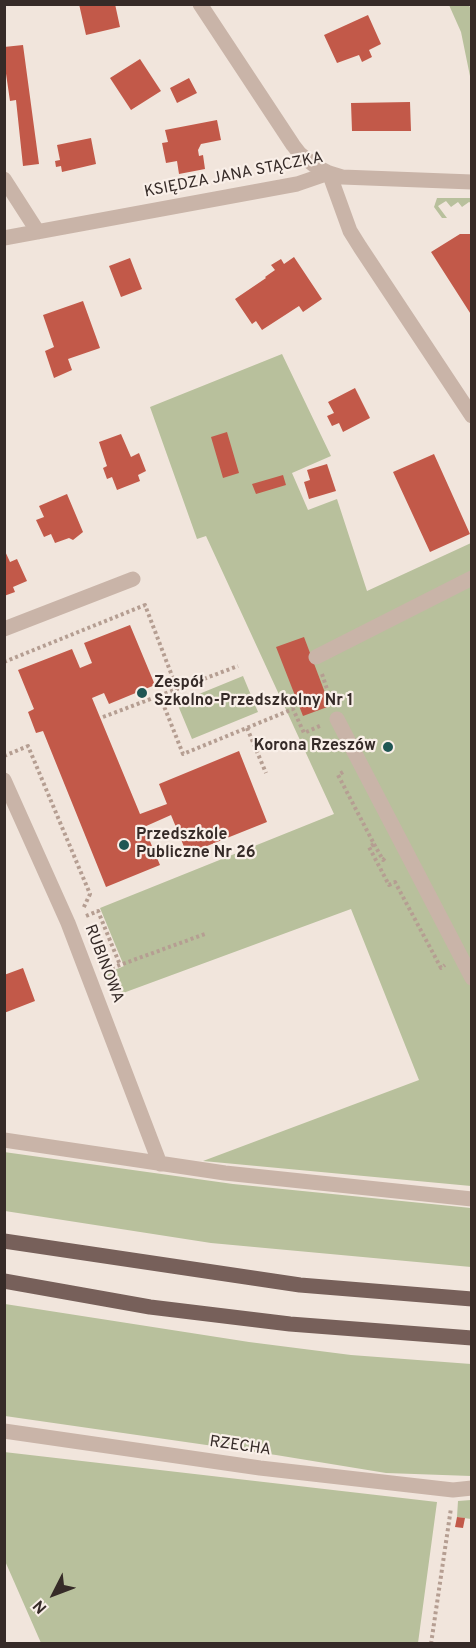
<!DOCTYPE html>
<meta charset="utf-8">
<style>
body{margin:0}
#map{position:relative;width:476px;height:1648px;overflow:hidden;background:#f1e5dc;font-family:Overpass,sans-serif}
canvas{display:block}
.frame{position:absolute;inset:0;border:6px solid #362b28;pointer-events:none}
.north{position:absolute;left:24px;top:1564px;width:60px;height:60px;-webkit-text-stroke:4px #f9efe8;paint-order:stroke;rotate:228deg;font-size:16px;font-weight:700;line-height:24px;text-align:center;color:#362b28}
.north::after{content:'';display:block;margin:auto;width:21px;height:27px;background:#362b28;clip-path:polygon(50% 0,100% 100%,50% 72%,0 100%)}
</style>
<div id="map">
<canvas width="476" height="1648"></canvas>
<div class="frame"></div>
<div class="north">N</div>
</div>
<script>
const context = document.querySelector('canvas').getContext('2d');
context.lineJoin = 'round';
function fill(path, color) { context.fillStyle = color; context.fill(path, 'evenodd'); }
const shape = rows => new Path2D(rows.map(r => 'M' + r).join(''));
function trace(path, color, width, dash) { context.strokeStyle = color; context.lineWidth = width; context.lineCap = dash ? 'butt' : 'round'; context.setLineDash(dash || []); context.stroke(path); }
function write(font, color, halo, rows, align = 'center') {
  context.font = font + ' Overpass,sans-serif'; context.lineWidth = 4.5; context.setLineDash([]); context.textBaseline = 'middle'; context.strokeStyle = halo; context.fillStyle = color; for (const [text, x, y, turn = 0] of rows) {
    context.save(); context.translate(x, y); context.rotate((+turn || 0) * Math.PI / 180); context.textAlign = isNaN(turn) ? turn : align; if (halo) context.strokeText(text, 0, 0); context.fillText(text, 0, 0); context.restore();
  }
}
fill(shape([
 [449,5,469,5,471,10,471,81,461,32],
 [437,198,471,198,471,203,469,202,462,207,458,202,451,207,446,201,438,206,447,218,442,218,434,207],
 [282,354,331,456,292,473,308,510,337,499,367,591,471,543,471,1186,203,1161,419,1080,351,909,115,996,103,975,124,966,100,908,334,814,206,536,197,539,150,407],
 [243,676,258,712,192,739,177,703],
 [4,1152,233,1184,471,1208,471,1267,211,1243,5,1211],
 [5,1304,249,1342,351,1355,471,1364,471,1476,386,1473,276,1455,5,1416],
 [4,1452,437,1502,418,1643,41,1643,5,1561],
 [471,1500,471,1519,457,1517,458,1501]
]), '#b8c09c');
fill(shape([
 [79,4,115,4,120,27,86,35],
 [368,15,381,44,369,50,372,57,362,62,359,55,337,63,324,35],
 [23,45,39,164,23,166,16,100,10,101,4,60,4,47],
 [140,59,161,91,131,110,110,78],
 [189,78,197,93,177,103,170,88],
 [410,102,411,131,352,131,351,103],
 [217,120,221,140,201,144,198,150,199,156,203,155,205,169,179,174,177,161,166,163,162,143,168,142,165,130],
 [91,138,96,164,62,172,61,166,56,167,55,161,60,160,57,145],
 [460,234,472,234,472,316,431,252],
 [294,257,322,299,303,312,299,306,262,330,256,321,252,324,235,299,266,278,265,277,275,270,271,265,281,259,284,264],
 [130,258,142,289,121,297,109,266],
 [83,301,100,348,68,359,72,370,54,378,45,351,54,347,43,315],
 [355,388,370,418,343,432,339,423,332,426,327,416,334,413,328,402],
 [227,432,239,473,223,478,211,437],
 [121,434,131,457,139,453,146,471,138,475,140,481,117,490,112,477,107,479,103,468,107,466,99,442],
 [434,454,470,534,430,552,393,472],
 [327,464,336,491,309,499,304,482,310,480,307,470],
 [283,475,286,485,256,494,252,484],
 [67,494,83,532,73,540,69,538,55,543,51,534,44,537,36,520,44,517,39,506],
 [4,549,10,562,17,559,27,581,13,587,15,592,4,596],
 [130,625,155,685,109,704,104,693,92,698,140,814,167,804,159,784,239,751,267,822,187,854,171,815,144,827,160,865,106,887,43,731,36,733,28,712,34,709,18,670,72,649,80,668,92,663,84,643],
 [304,637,330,706,303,716,276,647],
 [23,968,35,1001,4,1013,4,975],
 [457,1517,465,1518,463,1528,455,1527]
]), '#c25949');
trace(shape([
 [4,662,145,605,177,689],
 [322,674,331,701],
 [160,696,183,754,293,709,304,733,322,725],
 [103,717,238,666],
 [247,728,266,773],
 [4,756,28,746,90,894,83,909],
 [343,772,338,775,374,844,369,847,389,885,395,882,441,968,445,965],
 [374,844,383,860,385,858],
 [86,916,98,911,120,965],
 [106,970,205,934],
 [431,1644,451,1508]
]), '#b59e92', 4, [3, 3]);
trace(shape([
 [200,4,293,145,300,154,314,165,329,173,342,177,472,182],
 [329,173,350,231,360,247,472,416],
 [4,179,38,232],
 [4,238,297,184,329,173],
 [4,629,133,579],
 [316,657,472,578],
 [337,719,472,978],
 [4,780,68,923,160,1164],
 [4,1140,225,1173,472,1199],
 [4,1431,260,1468,453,1490,472,1488]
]), '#c9b4a8', 15);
trace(shape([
 [4,1241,300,1285,472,1299],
 [4,1281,150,1307,290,1324,472,1338]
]), '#77605a', 15);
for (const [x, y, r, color] of [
 [142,693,6,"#1f5654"],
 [388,747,6,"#1f5654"],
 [124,845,6,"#1f5654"]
]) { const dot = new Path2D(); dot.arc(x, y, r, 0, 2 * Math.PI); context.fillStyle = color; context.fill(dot); trace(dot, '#f9efe8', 2); }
write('16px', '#362b28', '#f9efe8', [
 ["KSIĘDZA JANA STĄCZKA",234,176,-11],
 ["RUBINOWA",103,964,69],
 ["RZECHA",240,1447,8]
]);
write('bold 16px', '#362b28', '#f9efe8', [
 ["Zespół",154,684],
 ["Szkolno-Przedszkolny Nr 1",154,702],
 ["Korona Rzeszów",376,747,"right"],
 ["Przedszkole",136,836],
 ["Publiczne Nr 26",136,854]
], 'left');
</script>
